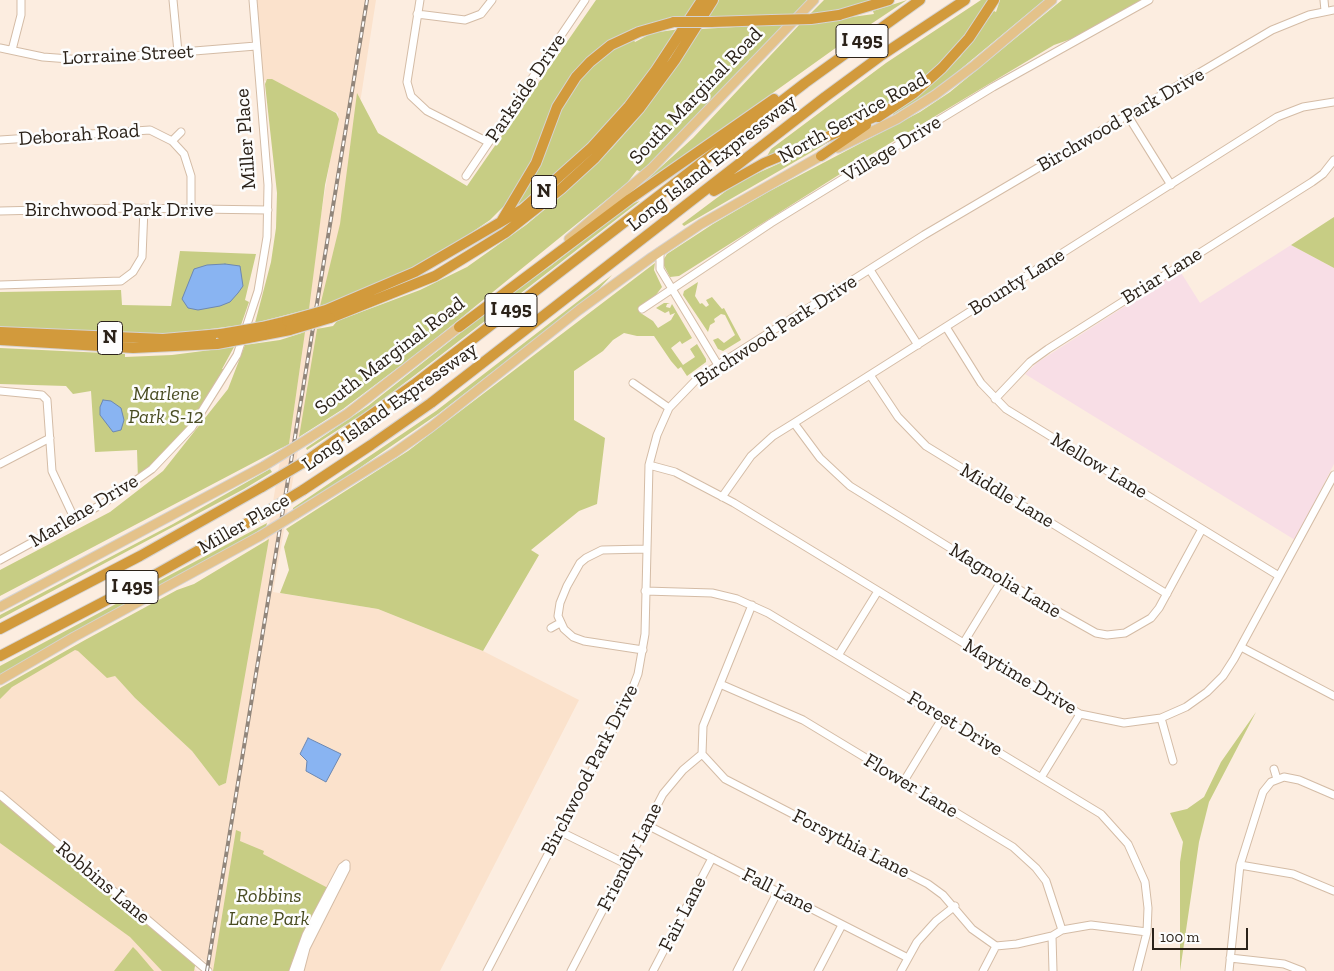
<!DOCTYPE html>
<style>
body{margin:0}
#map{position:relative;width:1334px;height:971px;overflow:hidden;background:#fcede0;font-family:"Zilla Slab",serif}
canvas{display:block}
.scale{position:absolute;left:1152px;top:928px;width:96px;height:22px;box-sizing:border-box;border:2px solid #2b2219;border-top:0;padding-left:6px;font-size:15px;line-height:18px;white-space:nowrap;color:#2b2219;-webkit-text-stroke:4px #fdfdfd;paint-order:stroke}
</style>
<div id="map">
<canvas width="1334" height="971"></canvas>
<div class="scale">100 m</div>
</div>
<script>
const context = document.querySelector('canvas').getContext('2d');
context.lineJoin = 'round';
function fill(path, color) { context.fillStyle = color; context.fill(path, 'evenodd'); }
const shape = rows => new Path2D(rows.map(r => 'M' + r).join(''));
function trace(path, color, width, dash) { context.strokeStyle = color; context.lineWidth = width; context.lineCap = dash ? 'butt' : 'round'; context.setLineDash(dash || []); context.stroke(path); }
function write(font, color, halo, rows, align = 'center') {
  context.font = font + ' "Zilla Slab",serif'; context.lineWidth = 5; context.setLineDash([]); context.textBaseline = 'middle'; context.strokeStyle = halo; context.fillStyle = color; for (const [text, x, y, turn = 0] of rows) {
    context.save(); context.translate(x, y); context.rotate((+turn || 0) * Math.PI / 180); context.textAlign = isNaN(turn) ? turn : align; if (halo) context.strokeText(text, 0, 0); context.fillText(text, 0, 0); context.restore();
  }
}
fill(shape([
 [257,0,376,0,340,232,325,300,317,360,301,434,273,592,378,609,483,651,579,700,440,971,210,971,211,966,201,958,200,964,0,794,0,690,76,645,115,676,135,698,192,751,219,786,226,783,338,113,263,80],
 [0,795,196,970,197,971,0,971]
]), '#fbe2cc');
fill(shape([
 [1291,245,1334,268,1334,464,1295,540,1025,374,1038,362,1180,271,1200,303]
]), '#f8dee6');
fill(shape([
 [596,0,698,0,686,18,664,20,632,29,604,46,578,70,531,168,511,199,490,220,450,247,409,271,363,292,320,306,340,224,357,93,378,133,467,186],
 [719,0,808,0,792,16,707,18],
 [824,0,878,0,841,12,809,15],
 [907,0,844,42,630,195,693,138,800,24,874,14,873,11],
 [981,0,989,0,977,16,976,23,928,78,896,101,869,116,767,156,771,149,886,63],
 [1000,0,1044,0,939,87,893,115,893,112,935,81,960,57,994,11,996,12],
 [1062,0,1149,0,1091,32,1054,45,867,157,679,276,670,277,662,262,667,254,713,224,768,192,920,112,950,92],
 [786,24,677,139,641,172,637,170,627,183,424,348,343,409,299,437,317,329,333,326,337,321,420,290,467,267,526,225,567,191,612,148,643,113,701,29],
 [680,29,618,113,580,154,542,188,515,207,540,165,559,112,576,83,595,63,616,48,633,39,635,42,652,33],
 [267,79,272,79,336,113,339,119,325,185,309,309,255,323,271,262,276,228,277,193,265,84],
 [827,142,829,142,684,226,682,224,738,182],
 [640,201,415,375,370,409,307,450,306,448,368,406,502,300,552,265,631,204],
 [1334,217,1334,268,1291,245],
 [180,251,256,254,245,300,249,302,241,325,156,336,89,334,0,327,0,292,121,290,122,305,171,306],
 [655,263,654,270,662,287,649,304,639,312,653,321,658,328,671,320,675,313,670,315,669,311,665,313,656,308,664,303,670,303,667,304,666,307,670,308,672,304,692,338,682,344,680,341,671,348,683,365,695,357,690,349,697,344,706,359,706,362,687,376,681,367,678,369,671,361,654,336,637,336,624,333,613,340,603,351,574,371,574,420,605,438,597,504,579,511,531,550,539,555,483,651,378,609,280,593,289,570,284,547,289,533,286,529,408,451],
 [612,275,596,292,438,414,339,482,293,510,293,508,436,411],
 [698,282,695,296,700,304,702,303,706,307,709,305,706,300,712,297,722,309,724,308,741,340,723,351,718,349,713,340,718,338,724,343,735,335,725,315,721,314,714,319,715,322,710,325,708,332,683,295,684,291],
 [305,332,289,444,0,596,0,570,110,512,163,471,228,389,245,345,280,340],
 [234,347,222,369,229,368,192,427,138,480,137,450,95,452,91,391,73,394,66,386,0,384,0,348,125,354,125,357,172,355],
 [270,469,272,472,244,489,0,619,0,615,173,524],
 [267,523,266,527,0,676,0,666],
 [269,539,226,783,219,786,192,751,135,698,115,676,107,678,78,651,75,650,12,687,0,699,0,688,85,640,177,590,194,584],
 [1256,712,1209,802,1199,842,1180,971,1180,862,1183,842,1170,813,1187,809,1204,797,1221,762],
 [0,796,196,961,194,971,162,971,130,937,0,843],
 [236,830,241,832,240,841,264,851,263,854,328,888,292,961,291,971,213,971],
 [133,947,137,951,154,971,114,971]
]), '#c7cd84');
const water = shape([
 [225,264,240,266,243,286,238,293,230,302,220,306,198,310,188,308,182,299,194,269,207,265,225,264],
 [103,400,111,401,121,408,124,420,121,430,113,432,100,415,100,407,103,400],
 [308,738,341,754,326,782,306,771,307,761,300,754,308,738]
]);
fill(water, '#89b4f2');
trace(water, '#6d88b1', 1);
const minor = shape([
 [173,0,178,52],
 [420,0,407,82,411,96,427,111,488,142],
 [1324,0,1325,11],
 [417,14,465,20,481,14,492,0],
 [0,48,43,57,83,60,256,46],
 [12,50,21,15,21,0],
 [1128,116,1171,185],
 [0,140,150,130,172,141,184,154,191,176,191,208],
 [172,141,181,132],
 [466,176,585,0],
 [0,211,126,208,268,210],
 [660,251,660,269,718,365],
 [870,270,918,345],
 [0,285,121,281,133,272,142,257,144,208],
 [642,309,771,223,924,129,993,87,1149,0],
 [946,327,981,383,1006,409,1279,576],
 [870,375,898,417,926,446,1167,594],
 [633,383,669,408],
 [0,391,42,395,47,400,52,471,75,520],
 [995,399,1030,362,1048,349,1312,182,1323,174,1334,160],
 [794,423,820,458,850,486,1002,580,1096,633,1107,635,1125,633,1151,618,1159,608,1202,529],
 [0,464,50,438],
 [649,465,675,472,734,503,1080,714,1124,723,1161,718,1186,707,1207,692,1223,676,1234,659,1334,475],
 [722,497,751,456,773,436,794,423,1277,117,1303,107,1334,102],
 [0,560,104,503,152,469,192,427,237,355,258,291,267,237,268,185,253,0],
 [645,591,712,593,737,599,768,613,1101,814,1128,844,1145,882,1148,908,1147,932,1137,971],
 [752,605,703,726,702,754,725,779,928,884,943,895,972,929,996,946,1017,944,1052,936,1062,930,1091,925,1147,932],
 [551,628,560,623],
 [964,642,1002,580],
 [1241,647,1334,696],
 [643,650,584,641,573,637,564,629,558,616,560,603,567,586,580,563,586,558,602,550,646,549],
 [839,654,878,591],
 [720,684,803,720,1013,847,1036,868,1046,881,1062,930],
 [1161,718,1173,761],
 [1274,769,1277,779],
 [1042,776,1080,714],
 [904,781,943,717],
 [0,795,208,971],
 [647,825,908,958],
 [559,831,626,864],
 [1240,865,1293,874,1334,891],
 [1052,936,1053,971],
 [1230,958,1284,964,1302,971],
 [293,971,306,935,342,867,346,864],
 [300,971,306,948,346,869,346,864],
 [487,971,626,705,638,674,645,634,649,465,657,435,669,408,695,381,718,365,924,235,1272,30,1309,15,1334,10],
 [571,971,663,794,683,770,702,754],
 [653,971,712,858],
 [737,971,778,891],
 [818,971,842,925],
 [901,971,917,942,936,921,955,906],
 [983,971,996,946],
 [1229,971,1240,865,1263,792,1271,782,1284,777,1299,780,1334,795]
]);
const major = shape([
 [838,148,897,119,935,95,975,65,1052,0],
 [569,239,651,169,814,0],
 [309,438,347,414,464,323],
 [296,514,394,453,431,427,579,310,652,257,701,224,826,153],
 [0,607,264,466],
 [0,680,74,637,260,536]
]);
const highway = shape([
 [839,15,889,0],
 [711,22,772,20],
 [878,117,914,93,942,68,969,38,994,0],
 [821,156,866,125],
 [714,191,764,163,882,114],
 [502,220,536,163,557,107,576,77,590,62,611,45,639,32,674,22],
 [326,310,415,272,523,209,591,148,629,106,656,70,702,0],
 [330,318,435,276,505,233,561,189,595,158,639,109,675,60,713,0],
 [262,327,287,321],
 [459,327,630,199,774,99],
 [0,332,163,339,221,334],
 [264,335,290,330],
 [0,340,133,348,217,344],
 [306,461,416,383,805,83,920,0],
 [303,490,371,445,431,403,825,97,882,55,965,0],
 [0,629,140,556,262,487],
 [0,656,151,577,263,514]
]);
trace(minor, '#d4bca6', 9);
trace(major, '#d5d3d1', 11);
trace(highway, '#d5d3d1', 12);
trace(minor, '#fff', 7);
trace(major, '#e4c28a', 9);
trace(highway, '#d29a3c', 10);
const rail = shape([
 [207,971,367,0]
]);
trace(rail, '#92867b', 4);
trace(rail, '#fdfdfd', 2, [5.5]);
const majorBridge = shape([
 [264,466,309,438],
 [260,536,296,514]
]);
const highwayBridge = shape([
 [772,20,811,19,839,15],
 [674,22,711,22],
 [287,321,326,310],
 [290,330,330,318],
 [221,334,262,327],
 [217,344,264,335],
 [262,487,306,461],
 [263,514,303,490]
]);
trace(majorBridge, '#d5d3d1', 11, []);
trace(highwayBridge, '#d5d3d1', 12, []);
trace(majorBridge, '#e4c28a', 9);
trace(highwayBridge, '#d29a3c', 10);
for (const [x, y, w] of [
 [862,41,52],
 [544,192,25],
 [511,310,52],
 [110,338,25],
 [132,587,52]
]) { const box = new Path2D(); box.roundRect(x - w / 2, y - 16.5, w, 33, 4); context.fillStyle = '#fdfdfd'; context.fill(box); trace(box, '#2b2219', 1); }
write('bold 19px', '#2b2219', null, [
 ["I 495",862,41],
 ["N",544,192],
 ["I 495",511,310],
 ["N",110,338],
 ["I 495",132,587]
]);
write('20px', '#2b2219', '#fdfdfd', [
 ["Lorraine Street",128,55,-3],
 ["Parkside Drive",526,88,-56],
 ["South Marginal Road",696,96,-46],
 ["North Service Road",853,118,-29],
 ["Birchwood Park Drive",1121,120,-30],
 ["Deborah Road",79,135,-4],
 ["Miller Place",246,139,-94],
 ["Village Drive",892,149,-31],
 ["Long Island Expressway",712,163,-38],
 ["Birchwood Park Drive",119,210],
 ["Briar Lane",1162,276,-32],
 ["Bounty Lane",1017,282,-32],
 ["Birchwood Park Drive",776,331,-33],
 ["South Marginal Road",390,356,-37],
 ["Long Island Expressway",390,407,-35],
 ["Mellow Lane",1099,466,31],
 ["Middle Lane",1007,496,31],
 ["Marlene Drive",84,511,-31],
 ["Miller Place",244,524,-30],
 ["Magnolia Lane",1005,581,31],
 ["Maytime Drive",1020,677,31],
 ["Forest Drive",955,724,31],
 ["Birchwood Park Drive",590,770,-63],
 ["Flower Lane",911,786,31],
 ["Forsythia Lane",851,844,27],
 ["Friendly Lane",630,857,-63],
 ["Robbins Lane",103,883,40],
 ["Fall Lane",778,891,27],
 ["Fair Lane",683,914,-63]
]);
write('italic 20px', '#494c22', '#fdfdfd', [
 ["Marlene",166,394],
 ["Park S-12",166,417],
 ["Robbins",269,896],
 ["Lane Park",269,919]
]);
</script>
